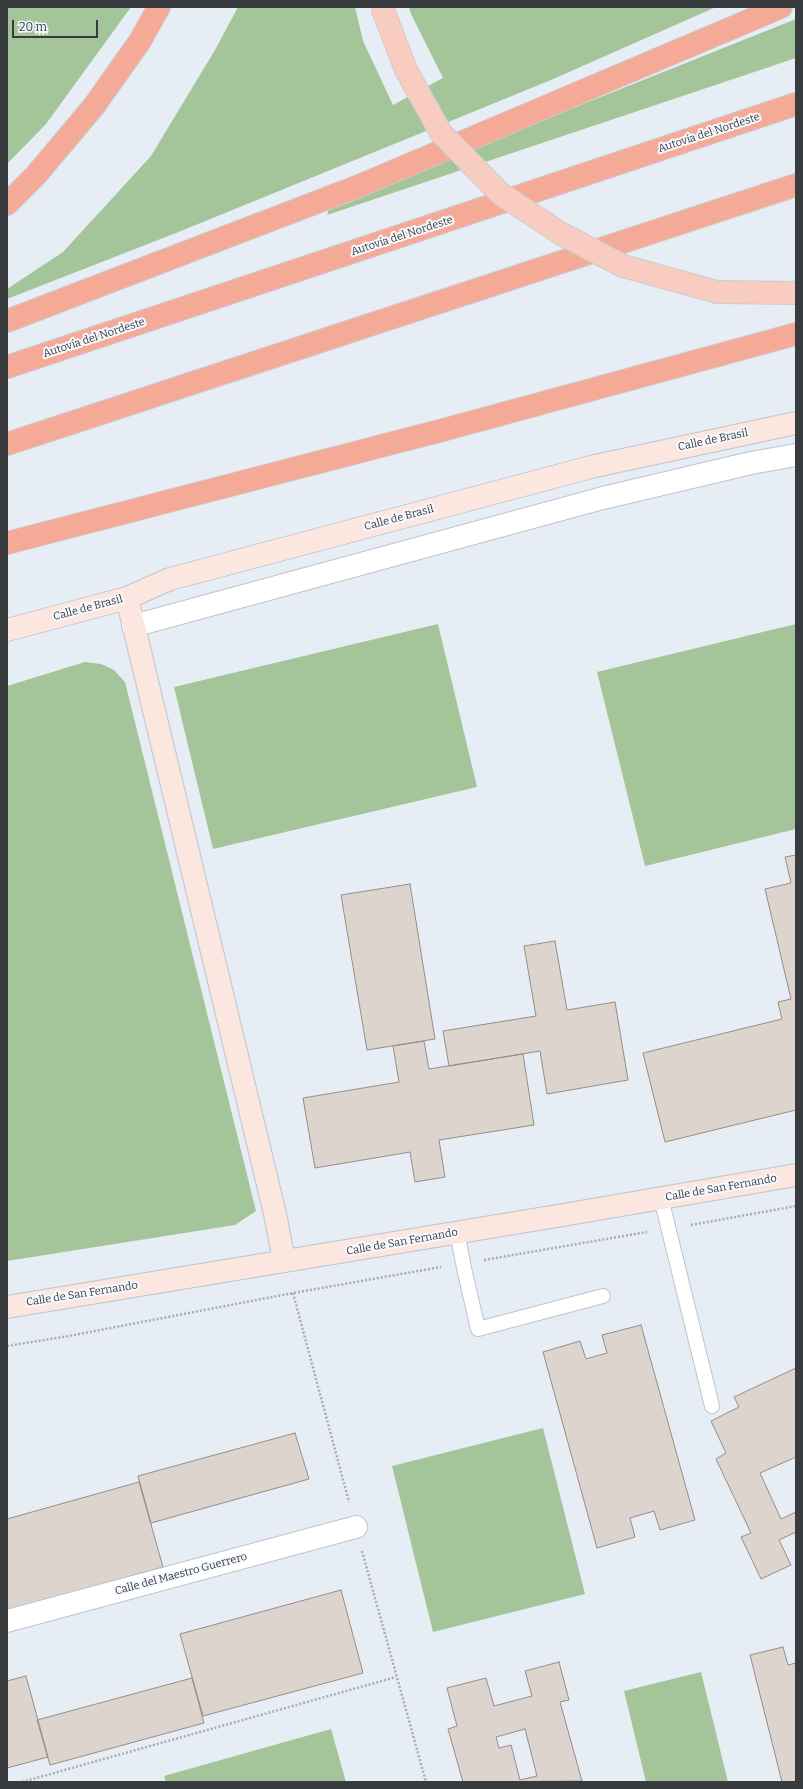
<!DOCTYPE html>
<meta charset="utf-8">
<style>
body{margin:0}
#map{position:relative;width:803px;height:1789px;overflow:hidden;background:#e7edf5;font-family:Bitter,serif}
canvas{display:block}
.frame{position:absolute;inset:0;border:8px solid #393c3f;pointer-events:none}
.scale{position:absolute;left:12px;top:20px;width:86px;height:18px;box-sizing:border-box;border:2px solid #393c3f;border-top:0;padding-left:5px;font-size:12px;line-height:14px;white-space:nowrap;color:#393c3f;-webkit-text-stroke:3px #f6faff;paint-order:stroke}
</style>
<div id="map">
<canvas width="803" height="1789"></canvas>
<div class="frame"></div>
<div class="scale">20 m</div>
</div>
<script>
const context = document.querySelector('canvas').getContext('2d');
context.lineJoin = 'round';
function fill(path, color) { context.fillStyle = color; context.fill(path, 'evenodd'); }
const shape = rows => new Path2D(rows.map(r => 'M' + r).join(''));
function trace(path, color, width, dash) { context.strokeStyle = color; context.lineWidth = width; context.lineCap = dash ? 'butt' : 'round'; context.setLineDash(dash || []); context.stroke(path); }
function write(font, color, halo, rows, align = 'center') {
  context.font = font + ' Bitter,serif'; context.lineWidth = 4; context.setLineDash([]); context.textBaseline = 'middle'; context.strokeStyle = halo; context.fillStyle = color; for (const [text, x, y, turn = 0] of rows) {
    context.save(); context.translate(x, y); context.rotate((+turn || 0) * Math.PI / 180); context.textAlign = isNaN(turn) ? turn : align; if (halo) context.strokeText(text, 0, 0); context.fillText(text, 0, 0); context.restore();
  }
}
fill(shape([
 [7,7,131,7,46,124,7,164],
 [238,7,355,7,363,41,393,105,443,78,411,14,409,7,716,7,551,80,181,231,7,299,7,289,63,252,151,156,215,50],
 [796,19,796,58,327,215,330,205],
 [438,624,477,787,213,849,174,687],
 [796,624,796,829,645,866,597,672],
 [85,662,101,664,114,670,125,682,256,1211,235,1225,7,1261,7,686],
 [543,1428,585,1594,433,1632,392,1466],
 [701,1672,728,1782,646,1782,624,1691],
 [331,1729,346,1782,166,1782,164,1776]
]), '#a4c59a');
const building = shape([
 [796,855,796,1110,665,1142,643,1053,782,1019,778,1002,791,999,765,889,791,883,785,857,796,855],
 [410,884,435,1039,367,1050,341,895,410,884],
 [555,941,567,1010,615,1002,628,1080,547,1094,540,1051,449,1066,443,1031,536,1016,524,946,555,941],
 [424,1041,429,1069,523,1054,534,1125,439,1140,445,1177,415,1182,410,1152,315,1168,303,1098,399,1082,393,1046,424,1041],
 [641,1325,695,1520,660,1530,654,1511,630,1518,635,1537,597,1548,543,1352,580,1341,586,1359,607,1353,602,1335,641,1325],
 [796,1368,796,1457,760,1473,781,1519,796,1512,796,1532,779,1540,791,1565,761,1579,741,1537,751,1533,716,1459,726,1453,711,1421,739,1407,734,1397,796,1368],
 [295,1433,309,1479,151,1523,138,1476,295,1433],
 [139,1482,163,1567,7,1611,7,1519,139,1482],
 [341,1590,363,1673,203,1716,180,1634,341,1590],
 [783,1647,788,1665,796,1663,796,1782,782,1782,750,1655,783,1647],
 [559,1662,569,1700,560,1702,582,1781,463,1782,448,1729,457,1726,447,1688,486,1678,494,1706,532,1696,525,1671,559,1662],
 [525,1729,537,1776,520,1780,511,1745,499,1748,496,1737,525,1729],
 [26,1676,48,1757,7,1768,7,1681,26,1676],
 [192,1678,204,1723,50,1765,37,1720,192,1678]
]);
fill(building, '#ddd4ce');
trace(building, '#958d87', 1);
const lane = shape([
 [661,1198,712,1406],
 [457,1232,464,1268,478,1329,603,1296]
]);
const street = shape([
 [133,626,603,498,751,463,796,455],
 [7,1621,356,1527]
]);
const secondary = shape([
 [127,598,275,1214,284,1260],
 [7,630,127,598,170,579,595,466,796,423],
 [7,1307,563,1215,796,1175]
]);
const primary = shape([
 [717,292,796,293]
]);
const highway = shape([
 [7,204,36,175,94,106,140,41,159,7],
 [7,321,359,186,781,7],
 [7,367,796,104],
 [7,444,796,185],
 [7,543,443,430,796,334]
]);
trace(lane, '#bec4cc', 16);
trace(street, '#bec4cc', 24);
trace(secondary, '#bec4cc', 24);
trace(primary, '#cccccd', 24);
trace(highway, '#cccccd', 24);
trace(shape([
 [691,1225,796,1206],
 [484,1260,647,1232],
 [293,1293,349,1502],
 [7,1346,69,1336,293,1293,441,1267],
 [362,1551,426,1782],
 [22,1782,396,1677]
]), '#a8adb4', 2.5, [2, 2]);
trace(lane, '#fff', 14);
trace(street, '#fff', 22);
trace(secondary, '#fce6e0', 22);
trace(primary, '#f9ccc1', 22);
trace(highway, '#f5aa98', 22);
const primaryBridge = shape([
 [382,7,406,70,441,133,501,194,560,233,623,266,717,292]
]);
trace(primaryBridge, '#cccccd', 24, []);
trace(primaryBridge, '#f9ccc1', 22);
write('11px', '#393c3f', '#f6faff', [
 ["Autovía del Nordeste",709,133,-18],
 ["Autovía del Nordeste",402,236,-18],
 ["Autovía del Nordeste",94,338,-18],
 ["Calle de Brasil",713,440,-12],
 ["Calle de Brasil",399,518,-15],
 ["Calle de Brasil",88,608,-15],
 ["Calle de San Fernando",721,1188,-10],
 ["Calle de San Fernando",402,1242,-10],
 ["Calle de San Fernando",82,1294,-9],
 ["Calle del Maestro Guerrero",181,1574,-15]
]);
</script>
